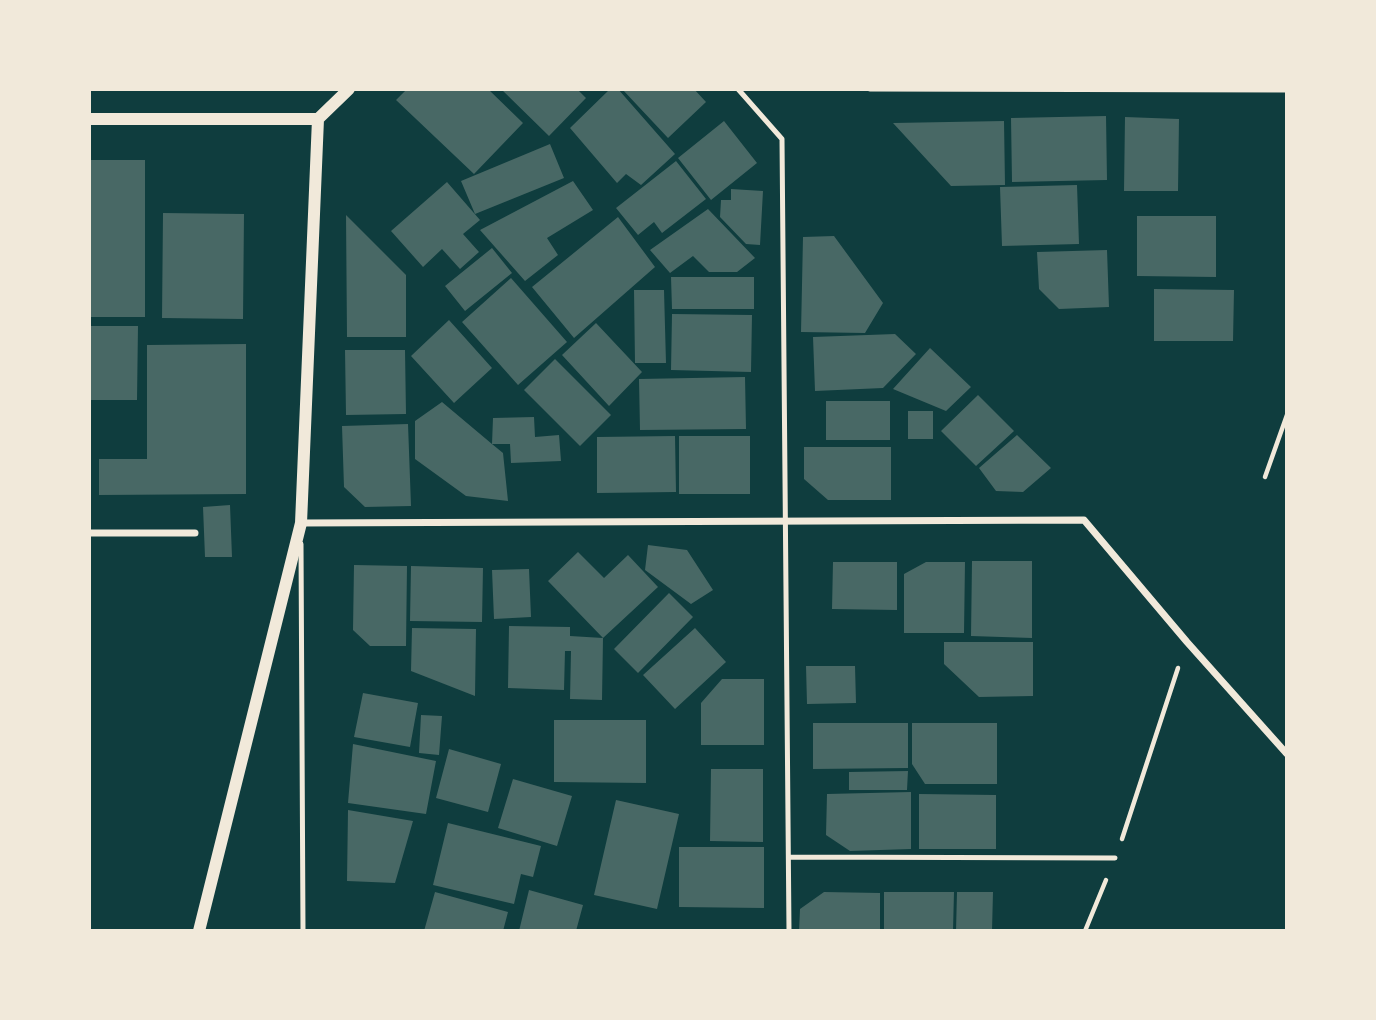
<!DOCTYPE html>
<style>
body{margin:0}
#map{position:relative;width:1376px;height:1020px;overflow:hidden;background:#0f3d3e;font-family:Roboto,sans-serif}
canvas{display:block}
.frame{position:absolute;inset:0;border:91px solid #f1e9da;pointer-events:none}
</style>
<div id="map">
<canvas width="1376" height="1020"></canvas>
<div class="frame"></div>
</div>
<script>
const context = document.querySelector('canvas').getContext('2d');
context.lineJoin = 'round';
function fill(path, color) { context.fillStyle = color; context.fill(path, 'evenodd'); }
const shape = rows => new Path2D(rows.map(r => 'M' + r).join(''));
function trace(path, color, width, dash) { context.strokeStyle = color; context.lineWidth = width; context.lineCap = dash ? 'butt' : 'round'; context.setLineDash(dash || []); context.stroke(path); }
fill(shape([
 [407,89,488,89,523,123,474,174,396,100],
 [501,89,577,89,586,98,549,136],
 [610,89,618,89,675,154,641,185,626,174,617,183,570,128],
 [622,89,694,89,706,102,668,138],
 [1106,116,1107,180,1012,182,1011,118],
 [1125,117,1179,119,1178,191,1124,191],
 [724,121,757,163,711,200,678,158],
 [1004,121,1005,185,951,186,893,123],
 [550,144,564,178,475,214,461,181],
 [89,160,145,160,145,317,89,317],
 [676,161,706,199,662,233,654,222,638,235,616,208],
 [573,181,593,210,547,238,558,255,525,281,480,230],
 [447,182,480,220,463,234,479,252,460,269,442,249,423,267,391,231],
 [1077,185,1079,244,1002,246,1000,187],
 [731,189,763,191,760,245,746,244,720,217,721,200,731,200],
 [708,209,755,258,737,272,709,272,693,256,670,273,650,250],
 [163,213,244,214,243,319,162,318],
 [346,215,406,275,406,337,347,337],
 [1137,216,1216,216,1216,277,1137,276],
 [618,217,655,267,574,338,532,287],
 [834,236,883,303,865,333,801,332,803,237],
 [492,248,512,273,465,311,445,286],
 [1107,250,1109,307,1059,309,1039,289,1037,252],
 [671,277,754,277,754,309,672,309],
 [511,278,567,342,518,385,462,322],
 [1154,289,1234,290,1233,341,1154,341],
 [634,290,664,290,666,363,635,363],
 [672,314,752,315,751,372,671,370],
 [449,320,492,368,454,403,411,356],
 [596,323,642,372,609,406,562,355],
 [89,326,138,326,137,400,89,400],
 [895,334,916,354,883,388,815,391,813,337],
 [246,344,246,494,99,495,99,459,147,459,147,345],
 [930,348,971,387,946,411,893,389],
 [345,350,405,350,406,414,346,415],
 [555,359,611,415,580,446,524,390],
 [745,377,746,429,640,430,639,379],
 [978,395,1014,431,976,466,941,431],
 [826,401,890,401,890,440,826,440],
 [442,402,492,444,493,418,534,417,535,437,559,435,561,461,511,463,510,444,492,444,503,453,508,501,466,496,415,459,415,421],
 [908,411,933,411,933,439,908,439],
 [408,424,411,506,365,507,344,487,342,426],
 [1017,435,1051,468,1023,492,996,491,979,468],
 [675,436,676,492,597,493,597,437],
 [679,436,750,436,750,494,679,494],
 [804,447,891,447,891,500,828,500,804,479],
 [230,505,232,557,205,557,203,507],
 [648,545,687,550,713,590,691,604,645,570],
 [578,552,604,578,628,555,658,587,603,638,602,700,570,699,571,651,565,651,564,690,508,688,509,626,570,627,570,636,603,638,548,581],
 [972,561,1032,561,1032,638,971,636],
 [833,562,897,562,897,610,832,609],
 [926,562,965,562,964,633,904,633,904,574],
 [354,565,407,566,406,646,370,646,353,630],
 [411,566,483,568,482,622,410,621],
 [529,569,531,617,494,619,492,570],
 [669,593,693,617,638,673,614,649],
 [412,628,476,629,475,696,411,671],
 [695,628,726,662,675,709,643,675],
 [944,642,1033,642,1033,696,979,697,944,664],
 [806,666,855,666,856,703,807,704],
 [722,679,764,679,764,745,701,745,701,703],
 [363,693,418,703,410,747,354,737],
 [421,715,442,716,439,755,419,753],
 [554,720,646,720,646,783,554,782],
 [813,723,908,723,908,768,813,769],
 [912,723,997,723,997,784,925,784,912,764],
 [353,744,436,761,426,814,348,803],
 [449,749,501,764,488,812,436,798],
 [711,769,763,769,763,842,710,841],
 [908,771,907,790,849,790,849,772],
 [513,779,572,796,557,846,498,828],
 [911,792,911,849,850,851,826,835,827,794],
 [919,794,996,795,996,849,919,849],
 [616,800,679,814,657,909,594,895],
 [348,810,413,821,395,883,347,881],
 [448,823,541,846,533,877,521,874,514,904,433,885],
 [679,847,764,847,764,908,679,907],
 [529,890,583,905,576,931,519,931],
 [435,892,508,912,503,931,424,931],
 [824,892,880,893,880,931,799,931,800,909],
 [884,892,954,892,953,931,884,931],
 [957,892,993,892,992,931,956,931]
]), '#486865');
trace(shape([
 [1265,477,1287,415],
 [1122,839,1178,668],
 [1085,931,1106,880]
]), '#f1e9da', 4.5);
trace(shape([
 [738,89,782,139,789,931],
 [870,89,1287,90],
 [301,544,303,931],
 [790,857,1115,858]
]), '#f1e9da', 5);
trace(shape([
 [301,523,1084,520,1187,642,1287,754],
 [89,533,195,533]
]), '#f1e9da', 7);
trace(shape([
 [89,119,318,119,349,89],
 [199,931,301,523,318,119]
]), '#f1e9da', 12);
</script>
